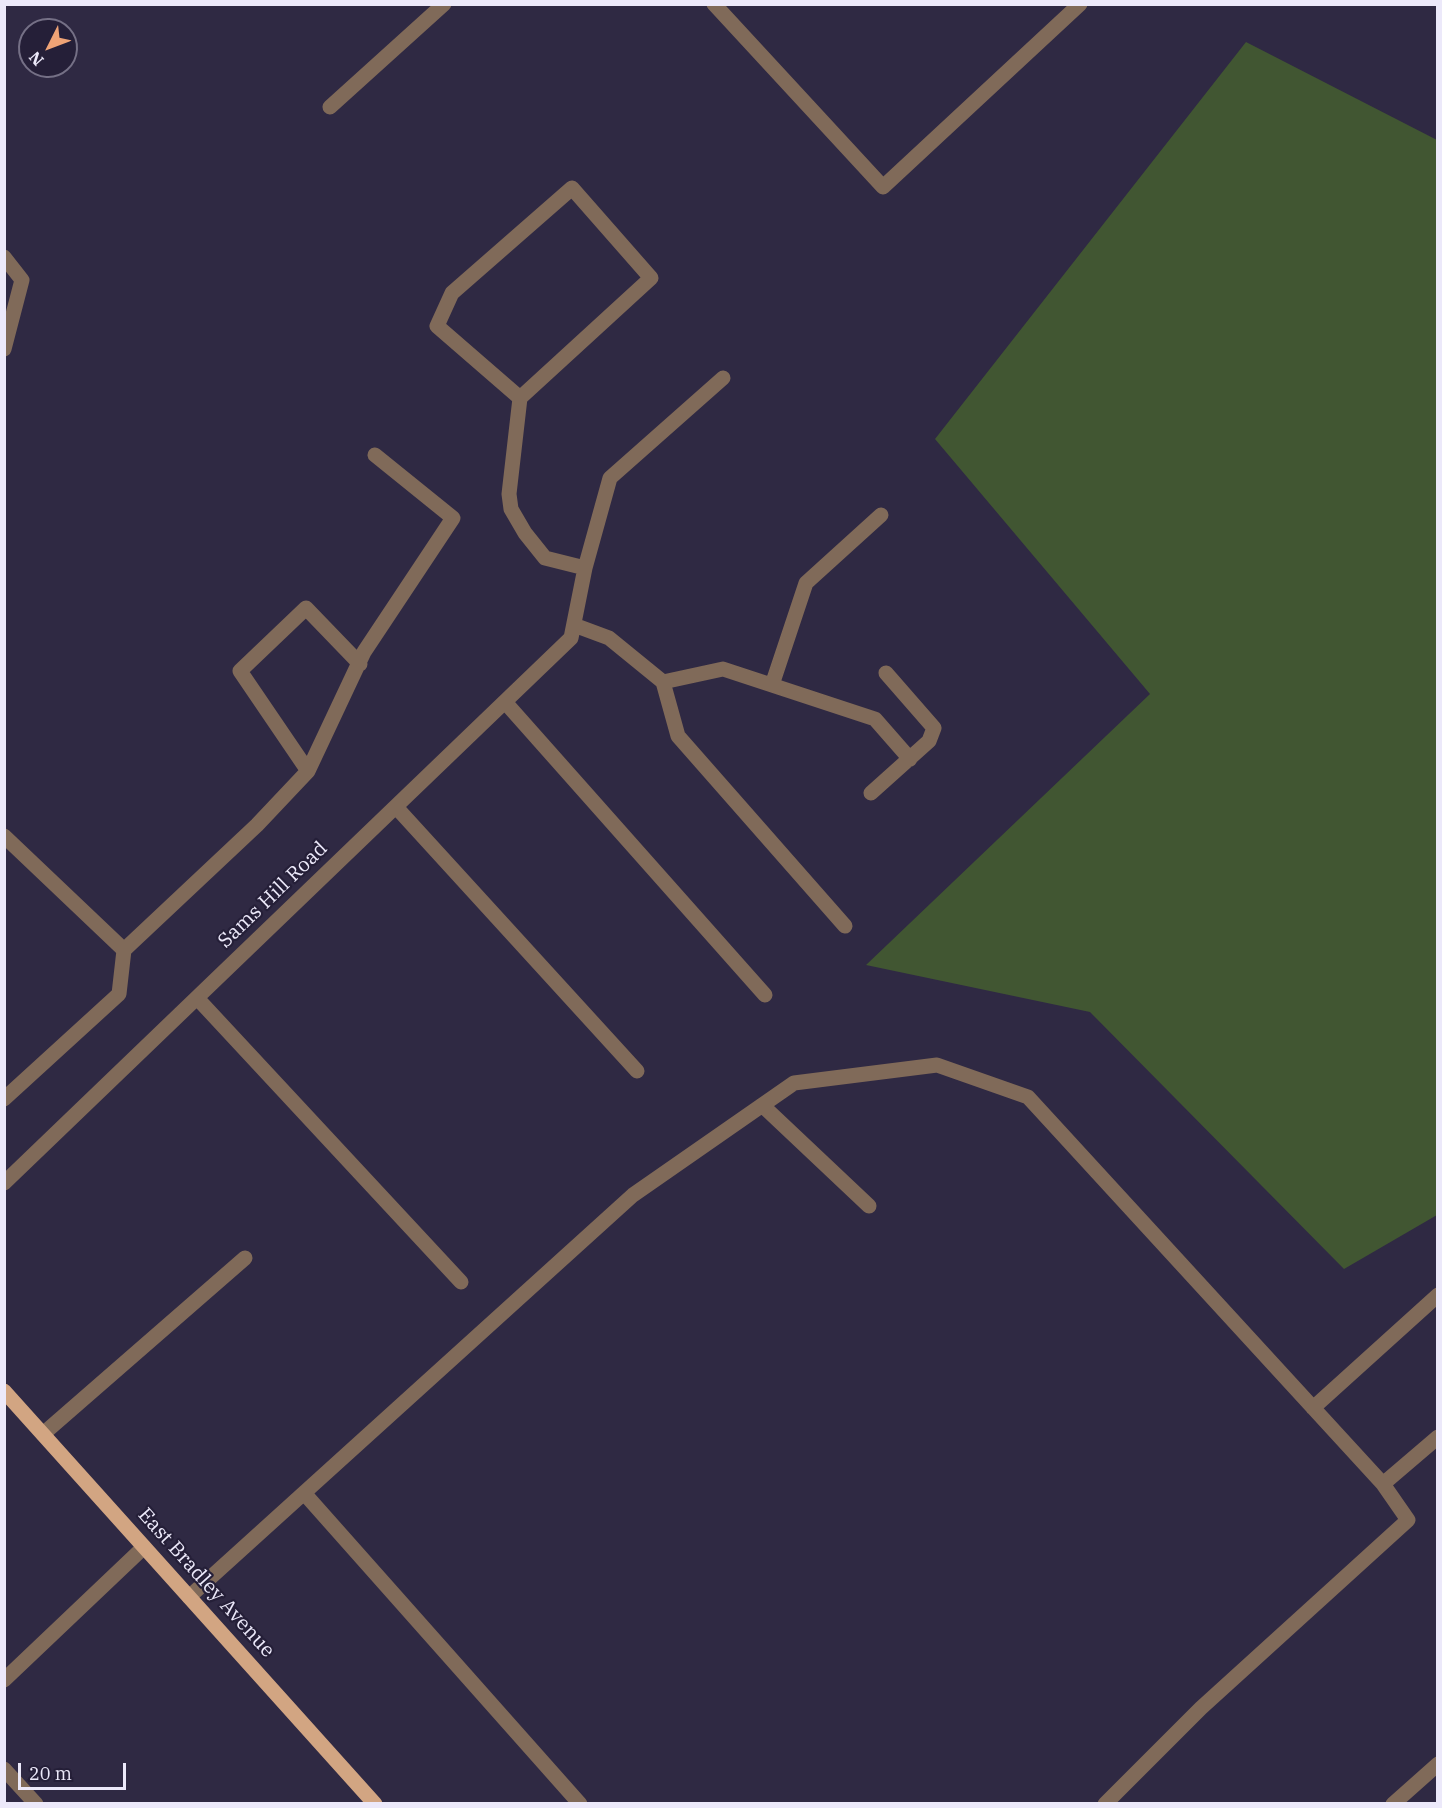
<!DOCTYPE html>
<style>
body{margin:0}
#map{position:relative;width:1442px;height:1808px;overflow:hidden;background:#2f2943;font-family:"IBM Plex Serif",serif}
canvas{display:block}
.frame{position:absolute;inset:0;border:6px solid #ece9fa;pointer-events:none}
.north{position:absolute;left:18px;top:18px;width:60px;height:60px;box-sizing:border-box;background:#251f38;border:2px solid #757086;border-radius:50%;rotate:228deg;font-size:16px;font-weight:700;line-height:24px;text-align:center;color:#ece9fa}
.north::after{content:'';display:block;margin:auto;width:21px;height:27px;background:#efa376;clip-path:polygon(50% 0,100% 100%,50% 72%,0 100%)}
.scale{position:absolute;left:18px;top:1763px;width:108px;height:27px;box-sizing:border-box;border:3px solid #ece9fa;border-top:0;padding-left:8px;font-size:18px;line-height:21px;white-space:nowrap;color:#ece9fa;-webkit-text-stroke:4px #251f38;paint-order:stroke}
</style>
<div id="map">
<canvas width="1442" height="1808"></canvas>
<div class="frame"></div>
<div class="north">N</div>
<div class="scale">20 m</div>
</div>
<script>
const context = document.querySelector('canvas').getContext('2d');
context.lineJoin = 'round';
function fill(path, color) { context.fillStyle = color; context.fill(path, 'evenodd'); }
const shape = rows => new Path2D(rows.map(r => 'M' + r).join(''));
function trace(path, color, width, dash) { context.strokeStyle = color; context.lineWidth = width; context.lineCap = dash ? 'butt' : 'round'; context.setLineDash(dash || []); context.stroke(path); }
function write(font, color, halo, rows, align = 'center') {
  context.font = font + ' "IBM Plex Serif",serif'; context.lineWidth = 4.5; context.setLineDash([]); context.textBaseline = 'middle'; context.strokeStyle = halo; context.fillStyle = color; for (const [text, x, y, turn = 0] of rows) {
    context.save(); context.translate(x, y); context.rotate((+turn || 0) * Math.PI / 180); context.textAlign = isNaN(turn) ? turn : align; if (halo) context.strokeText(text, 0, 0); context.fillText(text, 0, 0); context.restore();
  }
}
fill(shape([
 [1246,42,1437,140,1437,1215,1344,1269,1090,1012,866,965,1150,694,935,439]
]), '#415632');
trace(shape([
 [714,4,883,187,1080,4],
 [330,107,444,4],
 [4,257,22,280,4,349],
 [585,568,610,478,723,378],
 [574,625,609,638,663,682,678,736,845,926],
 [663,682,723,669,875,719,910,759],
 [772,685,806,583,881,515],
 [505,702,765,995],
 [308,771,240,671,306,608,360,664],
 [871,793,929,741,934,728,886,673],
 [396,807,637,1071],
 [4,836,124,950],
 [197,998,461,1282],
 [4,1099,119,994,124,950,257,825,308,771,364,652,453,518,375,455],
 [762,1105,869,1206],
 [4,1183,571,638,585,568,545,558,525,533,511,509,509,494,520,398,651,278,572,188,452,293,437,326,520,398],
 [1313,1408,1438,1295],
 [43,1434,245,1258],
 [1383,1484,1438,1437],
 [304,1493,580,1804],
 [189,1597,633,1195,794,1083,937,1065,1028,1097,1383,1484,1408,1520,1201,1708,1105,1804],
 [4,1680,144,1547],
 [4,1769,36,1804],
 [1393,1804,1438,1764]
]), '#806a59', 15);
trace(shape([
 [4,1391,375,1804]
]), '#d2a582', 15);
write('20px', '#ece9fa', '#251f38', [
 ["Sams Hill Road",273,895,-44],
 ["East Bradley Avenue",206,1583,48]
]);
</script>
